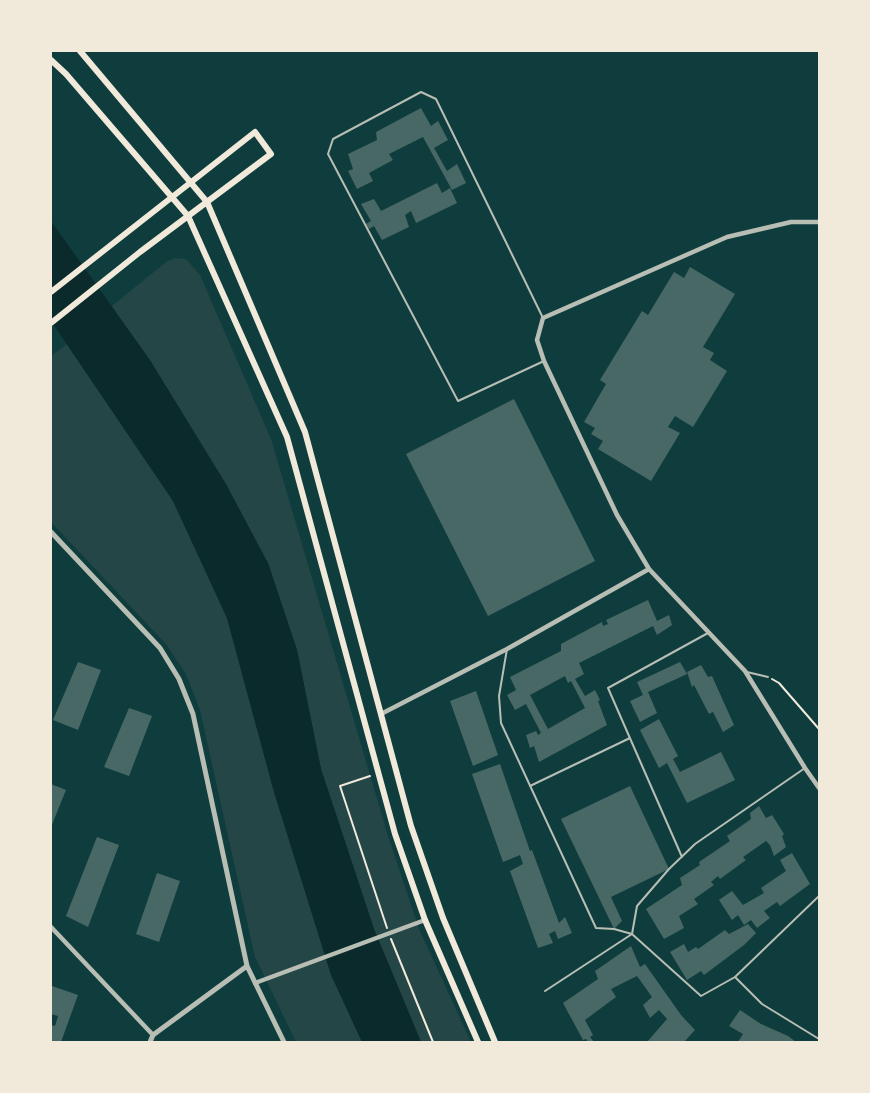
<!DOCTYPE html>
<style>
body{margin:0}
#map{position:relative;width:870px;height:1093px;overflow:hidden;background:#0f3d3e;font-family:"Roboto Condensed",sans-serif}
canvas{display:block}
.frame{position:absolute;inset:0;border:52px solid #f1e9da;pointer-events:none}
</style>
<div id="map">
<canvas width="870" height="1093"></canvas>
<div class="frame"></div>
</div>
<script>
const context = document.querySelector('canvas').getContext('2d');
context.lineJoin = 'round';
function fill(path, color) { context.fillStyle = color; context.fill(path, 'evenodd'); }
const shape = rows => new Path2D(rows.map(r => 'M' + r).join(''));
function trace(path, color, width, dash) { context.strokeStyle = color; context.lineWidth = width; context.lineCap = dash ? 'butt' : 'round'; context.setLineDash(dash || []); context.stroke(path); }
fill(shape([
 [175,258,186,259,200,275,271,439,388,836,419,929,471,1042,421,1042,374,929,321,769,297,650,268,563,112,306,166,262],
 [67,344,173,501,227,618,274,792,331,974,362,1042,296,1042,255,957,200,710,186,674,166,644,51,522,51,356]
]), '#244646');
fill(shape([
 [51,221,150,360,226,484,268,563,297,650,321,769,374,929,421,1042,362,1042,331,975,274,792,227,618,173,501,51,321]
]), '#0a2a2b');
fill(shape([
 [421,108,431,126,438,121,448,140,434,148,447,171,457,164,466,183,452,190,423,137,389,154,393,160,369,173,373,181,357,189,348,171,353,169,348,154,377,140,376,132],
 [437,183,442,193,450,188,457,203,416,223,411,211,405,215,409,227,382,240,374,226,369,229,366,224,371,221,361,204,374,199,381,211],
 [690,267,735,294,703,347,714,353,710,360,727,371,693,427,675,416,668,427,680,433,651,481,598,449,603,441,591,434,595,428,584,422,606,384,600,380,642,311,648,315,674,272,684,278],
 [514,399,595,561,488,616,406,454],
 [648,600,657,621,669,615,672,625,657,635,653,626,579,663,584,674,575,679,585,696,595,690,600,700,598,701,607,725,539,762,534,746,530,748,526,735,536,731,538,735,541,733,526,704,515,710,507,695,516,690,510,677,561,651,561,644,602,622,603,626,608,624,606,620],
 [565,676,568,683,571,681,585,708,548,729,530,695],
 [78,662,101,670,78,730,53,720],
 [680,662,687,674,648,692,657,713,640,722,630,701,643,695,637,682],
 [701,665,708,677,712,676,734,725,723,732,713,712,709,714,694,685,692,687,687,672],
 [476,691,498,755,473,766,450,701],
 [129,708,152,716,129,776,104,767],
 [659,719,678,756,673,759,680,772,721,752,735,780,687,803,667,763,659,768,640,730],
 [500,764,530,851,532,850,559,923,565,917,572,933,558,939,555,931,549,934,553,943,538,948,510,871,523,864,520,855,503,862,472,774],
 [51,784,66,790,51,827],
 [630,786,669,869,611,897,622,921,614,929,561,819],
 [759,806,766,818,772,815,784,834,782,836,786,847,774,856,770,845,766,841,743,857,746,860,720,879,718,876,711,882,714,885,694,899,698,904,679,916,684,928,664,939,646,909,682,885,680,878,700,865,699,862,730,841,727,836,751,819,750,813],
 [97,837,119,845,88,927,66,916],
 [792,853,810,884,780,906,777,902,764,911,770,918,757,928,751,920,744,925,738,915,732,920,719,900,732,891,743,905,764,893,761,888,786,871,780,860],
 [157,873,180,881,159,942,136,934],
 [748,924,756,933,744,945,704,975,701,971,687,980,670,952,684,944,688,952,696,947,698,949,725,930,729,934],
 [631,946,640,967,645,964,681,1015,695,1030,684,1042,647,1042,667,1019,659,1010,650,1018,643,1005,652,997,637,976,611,989,616,997,585,1020,593,1035,590,1037,594,1042,588,1042,586,1039,583,1040,563,1003,598,979,595,971],
 [52,986,78,995,61,1042,51,1042,51,1025,55,1026,58,1016,51,1014],
 [740,1010,761,1024,788,1036,796,1042,738,1042,743,1034,729,1026]
]), '#486865');
trace(shape([
 [772,679,779,683,819,729],
 [370,776,340,786,387,928],
 [391,939,433,1042]
]), '#f1e9da', 2);
trace(shape([
 [543,318,436,99,421,92,333,139,328,154,458,401,544,361],
 [507,649,499,696,501,723,596,928,614,929,632,934,701,996,735,977,819,896],
 [747,672,768,677],
 [530,786,630,738],
 [682,857,608,688,708,633],
 [735,977,762,1004,819,1039],
 [545,991,632,934,637,906,669,869,695,844,805,768]
]), '#b8beb3', 2);
trace(shape([
 [819,222,791,222,727,237,543,318,537,340,544,361,617,515,649,569,745,671,805,768,819,788],
 [381,714,507,649,649,569],
 [51,927,153,1035],
 [255,983,425,920]
]), '#b8beb3', 4.5);
trace(shape([
 [51,532,160,648,179,679,193,714,247,966,284,1042],
 [150,1042,153,1035,247,966]
]), '#b8beb3', 5);
trace(shape([
 [80,51,207,202,305,432,411,826,443,918,495,1042],
 [51,60,66,74,188,216,287,437,395,834,425,920,478,1042],
 [51,292,255,132,271,154,140,252,51,323]
]), '#f1e9da', 6);
</script>
